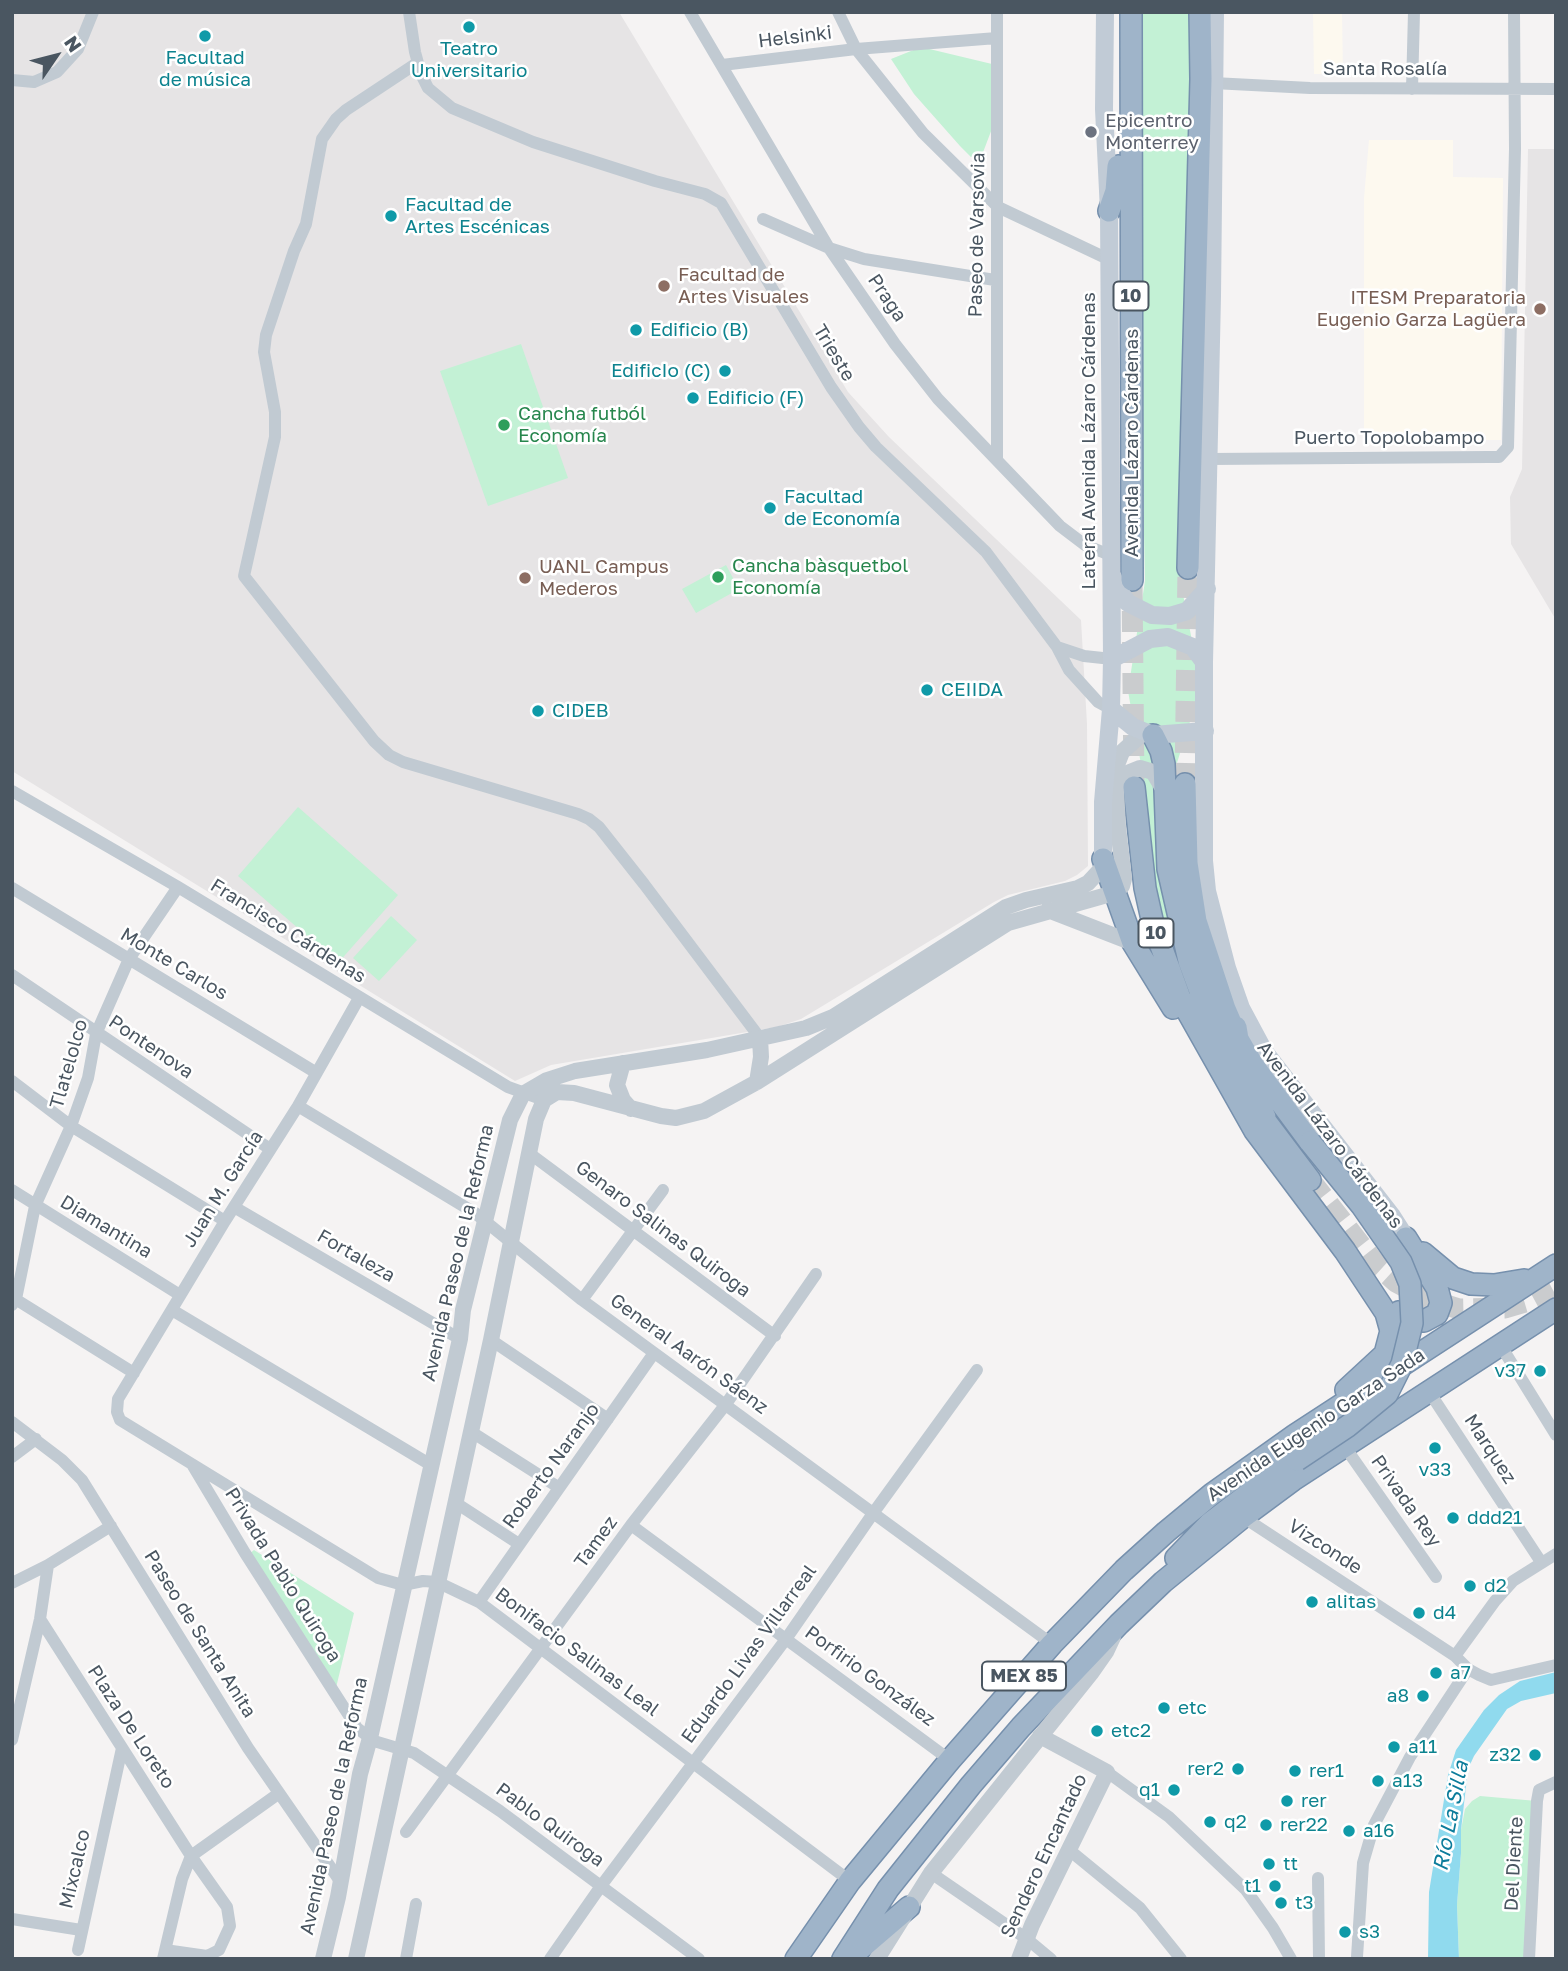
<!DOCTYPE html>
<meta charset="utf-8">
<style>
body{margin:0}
#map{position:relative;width:1568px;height:1971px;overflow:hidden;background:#f5f3f3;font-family:"Golos Text",sans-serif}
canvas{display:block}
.frame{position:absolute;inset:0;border:14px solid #4a5661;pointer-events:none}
.north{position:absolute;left:21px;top:21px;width:70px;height:70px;-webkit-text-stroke:5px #fff;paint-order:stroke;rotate:55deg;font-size:19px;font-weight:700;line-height:28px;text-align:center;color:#4a5661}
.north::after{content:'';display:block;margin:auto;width:24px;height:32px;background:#4a5661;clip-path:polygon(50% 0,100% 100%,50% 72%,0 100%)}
</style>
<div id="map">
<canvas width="1568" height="1971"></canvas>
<div class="frame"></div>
<div class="north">N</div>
</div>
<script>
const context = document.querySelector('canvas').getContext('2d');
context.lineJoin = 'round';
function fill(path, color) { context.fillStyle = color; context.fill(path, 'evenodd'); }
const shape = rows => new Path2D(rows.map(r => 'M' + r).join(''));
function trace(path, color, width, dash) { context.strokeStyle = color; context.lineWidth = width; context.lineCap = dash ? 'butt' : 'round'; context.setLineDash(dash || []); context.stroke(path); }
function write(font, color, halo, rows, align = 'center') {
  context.font = font + ' "Golos Text",sans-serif'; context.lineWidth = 5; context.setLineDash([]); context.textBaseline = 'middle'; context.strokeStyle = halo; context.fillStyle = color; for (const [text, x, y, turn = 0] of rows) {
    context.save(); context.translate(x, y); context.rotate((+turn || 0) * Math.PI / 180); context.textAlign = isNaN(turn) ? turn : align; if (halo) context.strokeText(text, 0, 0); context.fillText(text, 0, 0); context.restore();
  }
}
fill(shape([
 [1313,12,1342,12,1343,74,1314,74],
 [1369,140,1453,140,1453,177,1503,178,1501,440,1364,440,1364,198]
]), '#fdf9ef');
fill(shape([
 [12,12,619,12,848,392,889,437,1081,620,1087,724,1088,866,1077,875,1065,881,1008,895,994,902,801,1019,777,1027,551,1065,515,1081,12,771],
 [1528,149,1556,149,1556,620,1511,544,1510,497,1522,469]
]), '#e6e4e5');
fill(shape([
 [1133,12,1200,12,1201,79,1180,579,1201,687,1169,788,1218,1045,1184,981,1170,945,1153,886,1146,823,1145,787,1128,691,1145,581],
 [921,47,992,64,993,126,982,155,971,157,960,146,914,94,891,59],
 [521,344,568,478,488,506,440,371],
 [726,565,739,589,696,613,682,589],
 [298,807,398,895,338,963,238,876],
 [391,916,417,940,379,981,353,958],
 [254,1550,354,1613,335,1692,249,1554],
 [1480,1796,1537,1801,1529,1959,1459,1959,1457,1905,1461,1853,1461,1830,1465,1809,1472,1801]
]), '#c3f1d5');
fill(shape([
 [1556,1672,1556,1693,1521,1701,1507,1709,1474,1756,1468,1769,1461,1830,1461,1853,1457,1905,1459,1959,1428,1959,1429,1892,1448,1775,1456,1750,1484,1710,1499,1695,1520,1681]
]), '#90daee');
trace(shape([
 [1132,580,1134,787],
 [1185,784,1188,568],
 [1310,1180,1374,1262,1396,1282,1427,1299,1459,1309,1505,1308,1532,1300,1556,1287]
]), '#caccce', 21, [21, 10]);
const trunk = shape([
 [1131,12,1132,580],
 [1109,211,1116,191,1118,166],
 [1188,568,1201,79,1200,12],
 [1153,735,1161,751,1164,764,1168,869,1189,961,1213,1026,1265,1117],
 [1185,784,1187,863,1196,921,1225,1009,1238,1039],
 [1134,787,1145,888,1153,924,1180,998,1255,1131,1345,1251,1386,1313,1391,1331,1385,1354,1346,1390],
 [1103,859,1133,943,1173,1008],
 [1236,1027,1238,1039,1253,1065,1310,1142],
 [1255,1107,1310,1180],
 [1423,1253,1453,1278,1471,1284,1494,1285,1524,1280],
 [1399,1312,1408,1319,1424,1321,1437,1314,1441,1303,1437,1288,1406,1238],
 [1176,1558,1210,1523,1264,1482,1297,1460],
 [853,1955,909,1907],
 [796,1959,850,1881,950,1760,1052,1644,1124,1570,1166,1532,1212,1494,1295,1435,1556,1265],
 [843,1959,888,1889,971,1785,1021,1727,1119,1624,1163,1582,1243,1517,1293,1480,1556,1309]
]);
trace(trunk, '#7690ad', 24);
trace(shape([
 [409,12,415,52,421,74,428,88,452,108,533,142,655,181,705,194,721,203,831,387,859,427,876,447,986,552,1057,647,1069,670,1098,702,1111,709],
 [690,12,829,248,895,344,938,399,1060,526,1085,545,1110,555],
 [838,12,856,49,923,133,998,207,1108,259],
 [417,63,346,110,336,119,322,139,306,224,294,251,266,335,264,352,275,412,275,437,244,576,374,741,389,755,403,762,578,814,589,819,599,827,644,884,760,1038],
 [722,65,856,49,997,38],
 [12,80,34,82,57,72,78,49,93,12],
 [1213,83,1310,88,1556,89],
 [1412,89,1414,12],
 [763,219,829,248,864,259,995,280],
 [997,458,997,12],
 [1209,459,1489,457,1499,457,1508,447,1515,149,1514,12],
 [1057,647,1084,656,1112,659],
 [12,791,178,887,508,1087,544,1100],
 [12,888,315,1072],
 [12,975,270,1149],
 [359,998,298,1106,225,1221,118,1399,117,1412,120,1420,378,1578,403,1585,423,1581,437,1582,479,1602,850,1881],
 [12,1081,71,1126,225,1221],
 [298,1106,475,1213,582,1300,1052,1644],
 [529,1153,775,1336],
 [12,1190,180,1295],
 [234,1207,460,1339],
 [12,1297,134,1373],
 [582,1300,663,1190],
 [12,1305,16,1299,35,1206,71,1126,88,1078,96,1034,129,959,178,887],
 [172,1310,431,1465],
 [491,1340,608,1419],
 [1501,1346,1556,1435],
 [1430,1393,1541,1562],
 [12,1422,62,1460,82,1480,248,1748,340,1881],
 [470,1431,558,1487],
 [1345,1447,1436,1577],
 [12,1457,36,1439],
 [193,1466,245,1553,357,1728,374,1741,414,1753,500,1811,699,1959],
 [456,1503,519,1544],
 [1243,1517,1455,1656,1468,1669,1479,1675,1491,1680,1556,1665],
 [631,1525,950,1760],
 [12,1583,48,1565,111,1526],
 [479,1602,654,1353],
 [40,1619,191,1856,227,1907,230,1926,219,1950,207,1956,165,1950],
 [1455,1656,1495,1601,1513,1581,1556,1554],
 [12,1740,40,1619,48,1565],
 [1107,1772,1169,1817,1246,1890,1273,1928,1291,1959],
 [406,1832,631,1525,726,1404,816,1274],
 [1068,1849,1140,1908,1181,1959],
 [931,1873,1027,1939,1051,1959],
 [1318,1878,1319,1959],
 [12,1919,81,1930],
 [78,1950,122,1748],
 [1357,1957,1363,1863,1374,1825,1410,1757,1468,1669],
 [163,1959,182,1879,191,1856,278,1794],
 [406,1959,416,1904],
 [550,1959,601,1886,786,1639,874,1512,977,1370],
 [1529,1959,1537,1801,1539,1790,1556,1782]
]), '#c1cad2', 12);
trace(shape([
 [1116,786,1130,772,1140,768,1153,772,1164,790],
 [1048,910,1133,943],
 [623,1063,617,1085,623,1100,631,1109],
 [757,1082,761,1057,760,1038],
 [323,1959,338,1897,360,1774,370,1738,460,1339,463,1310,510,1120,523,1094,547,1080,575,1071,707,1050,806,1028,833,1017,1006,907,1026,900,1078,888,1088,883,1102,868,1103,859],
 [356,1959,491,1340,536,1119,544,1100,557,1092,574,1093,661,1116,676,1118,704,1111,757,1082,1008,923,1114,893,1122,886,1124,879,1118,827,1115,770,1122,752,1144,732],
 [877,1959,931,1873,1092,1672,1106,1652,1113,1637],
 [1019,1959,1032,1925,1107,1772,1040,1736]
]), '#c1cad2', 16);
trace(shape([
 [1215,12,1212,296,1204,662,1204,861,1207,891,1227,968,1241,1008,1264,1051,1392,1216,1406,1238],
 [1112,575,1117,588,1128,603,1152,615,1170,616,1187,611,1207,589],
 [1112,659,1150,639,1168,637,1193,647,1204,662],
 [1111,709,1133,727,1153,735,1205,731],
 [1103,859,1103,802,1111,709,1112,659,1109,211,1104,109,1105,12]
]), '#c1cbd6', 18);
trace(trunk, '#9fb4c9', 21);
const trunkBridge = shape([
 [1297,1460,1348,1426,1387,1394,1402,1364,1412,1323,1410,1284,1401,1262,1362,1206,1310,1142]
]);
trace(trunkBridge, '#7690ad', 24, []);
trace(trunkBridge, '#9fb4c9', 21);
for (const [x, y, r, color] of [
 [469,27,7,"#0f9aa8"],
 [205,36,7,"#0f9aa8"],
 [1091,132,7,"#6b7280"],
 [391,216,7,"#0f9aa8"],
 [664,286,7,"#8d6e63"],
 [1540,309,7,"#8d6e63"],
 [636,330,7,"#0f9aa8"],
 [725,371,7,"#0f9aa8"],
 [693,398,7,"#0f9aa8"],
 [504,425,7,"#2e9e5b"],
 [770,508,7,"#0f9aa8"],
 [718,577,7,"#2e9e5b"],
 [525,578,7,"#8d6e63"],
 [927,690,7,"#0f9aa8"],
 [538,711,7,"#0f9aa8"],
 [1540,1371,7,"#0f9aa8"],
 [1435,1448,7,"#0f9aa8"],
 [1453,1518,7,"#0f9aa8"],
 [1470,1586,7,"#0f9aa8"],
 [1312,1602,7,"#0f9aa8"],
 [1419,1613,7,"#0f9aa8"],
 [1436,1673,7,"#0f9aa8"],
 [1423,1696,7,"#0f9aa8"],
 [1164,1708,7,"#0f9aa8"],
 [1097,1731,7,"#0f9aa8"],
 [1394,1747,7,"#0f9aa8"],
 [1535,1755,7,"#0f9aa8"],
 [1238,1769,7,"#0f9aa8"],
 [1295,1771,7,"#0f9aa8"],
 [1378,1781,7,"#0f9aa8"],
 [1174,1790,7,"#0f9aa8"],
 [1287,1801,7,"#0f9aa8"],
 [1210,1822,7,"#0f9aa8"],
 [1266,1825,7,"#0f9aa8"],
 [1349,1831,7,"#0f9aa8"],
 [1269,1864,7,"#0f9aa8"],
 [1275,1886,7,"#0f9aa8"],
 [1281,1903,7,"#0f9aa8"],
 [1345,1932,7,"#0f9aa8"]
]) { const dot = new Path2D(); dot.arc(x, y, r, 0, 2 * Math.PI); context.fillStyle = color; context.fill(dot); trace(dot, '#fff', 2.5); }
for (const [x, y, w] of [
 [1131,296,35],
 [1156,933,35],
 [1024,1676,84]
]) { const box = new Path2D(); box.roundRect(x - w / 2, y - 14.5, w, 29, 5); context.fillStyle = '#fff'; context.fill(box); trace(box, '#4a5661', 2); }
write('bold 18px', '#4a5661', null, [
 ["10",1131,296],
 ["10",1156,933],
 ["MEX 85",1024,1676]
]);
write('19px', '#4a5661', '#fff', [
 ["Helsinki",795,37,-7],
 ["Santa Rosalía",1385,69],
 ["Paseo de Varsovia",977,235,-89],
 ["Praga",887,298,56],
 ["Trieste",834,353,59],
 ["Puerto Topolobampo",1389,438],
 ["Lateral Avenida Lázaro Cárdenas",1089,441,-90],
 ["Avenida Lázaro Cárdenas",1132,443,-90],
 ["Francisco Cárdenas",288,931,32],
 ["Monte Carlos",174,964,31],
 ["Pontenova",151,1047,34],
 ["Tlatelolco",69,1064,-74],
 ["Avenida Lázaro Cárdenas",1330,1135,53],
 ["Juan M. García",223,1189,-58],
 ["Diamantina",106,1227,31],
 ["Genaro Salinas Quiroga",663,1229,37],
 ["Avenida Paseo de la Reforma",458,1253,-77],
 ["Fortaleza",356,1256,30],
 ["General Aarón Sáenz",689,1354,36],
 ["Avenida Eugenio Garza Sada",1316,1425,-34],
 ["Marquez",1490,1449,57],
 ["Roberto Naranjo",551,1466,-54],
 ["Privada Rey",1406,1501,55],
 ["Tamez",596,1542,-54],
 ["Vizconde",1325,1547,33],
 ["Privada Pablo Quiroga",283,1575,58],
 ["Paseo de Santa Anita",200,1634,58],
 ["Bonifacio Salinas Leal",577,1652,37],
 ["Eduardo Livas Villarreal",749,1654,-54],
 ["Porfirio González",870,1676,36],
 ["Plaza De Loreto",131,1727,57],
 ["Avenida Paseo de la Reforma",334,1806,-78],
 ["Pablo Quiroga",550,1825,36],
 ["Sendero Encantado",1044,1856,-65],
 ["Del Diente",1514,1864,-87],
 ["Mixcalco",75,1869,-77]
]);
write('19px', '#0d838f', '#fff', [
 ["Teatro",469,49,"center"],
 ["Universitario",469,71,"center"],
 ["Facultad",205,58,"center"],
 ["de música",205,80,"center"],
 ["Facultad de",405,205],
 ["Artes Escénicas",405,227],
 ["Edificio (B)",650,330],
 ["EdificIo (C)",711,371,"right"],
 ["Edificio (F)",707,398],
 ["Facultad",784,497],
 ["de Economía",784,519],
 ["CEIIDA",941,690],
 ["CIDEB",552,711],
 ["v37",1526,1371,"right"],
 ["v33",1435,1470,"center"],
 ["ddd21",1467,1518],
 ["d2",1484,1586],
 ["alitas",1326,1602],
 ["d4",1433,1613],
 ["a7",1450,1673],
 ["a8",1409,1696,"right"],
 ["etc",1178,1708],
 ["etc2",1111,1731],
 ["a11",1408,1747],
 ["z32",1521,1755,"right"],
 ["rer2",1224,1769,"right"],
 ["rer1",1309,1771],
 ["a13",1392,1781],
 ["q1",1160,1790,"right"],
 ["rer",1301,1801],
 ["q2",1224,1822],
 ["rer22",1280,1825],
 ["a16",1363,1831],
 ["tt",1283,1864],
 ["t1",1261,1886,"right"],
 ["t3",1295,1903],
 ["s3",1359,1932]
], 'left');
write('19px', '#5b616d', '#fff', [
 ["Epicentro",1105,121],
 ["Monterrey",1105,143]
], 'left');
write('19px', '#785e54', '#fff', [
 ["Facultad de",678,275],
 ["Artes Visuales",678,297],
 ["ITESM Preparatoria",1526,298,"right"],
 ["Eugenio Garza Lagüera",1526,320,"right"],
 ["UANL Campus",539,567],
 ["Mederos",539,589]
], 'left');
write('19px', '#27864d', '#fff', [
 ["Cancha futból",518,414],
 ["Economía",518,436],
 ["Cancha bàsquetbol",732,566],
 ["Economía",732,588]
], 'left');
write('italic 21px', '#0c7c9b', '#fff', [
 ["Río La Silla",1451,1816,-79]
]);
</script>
